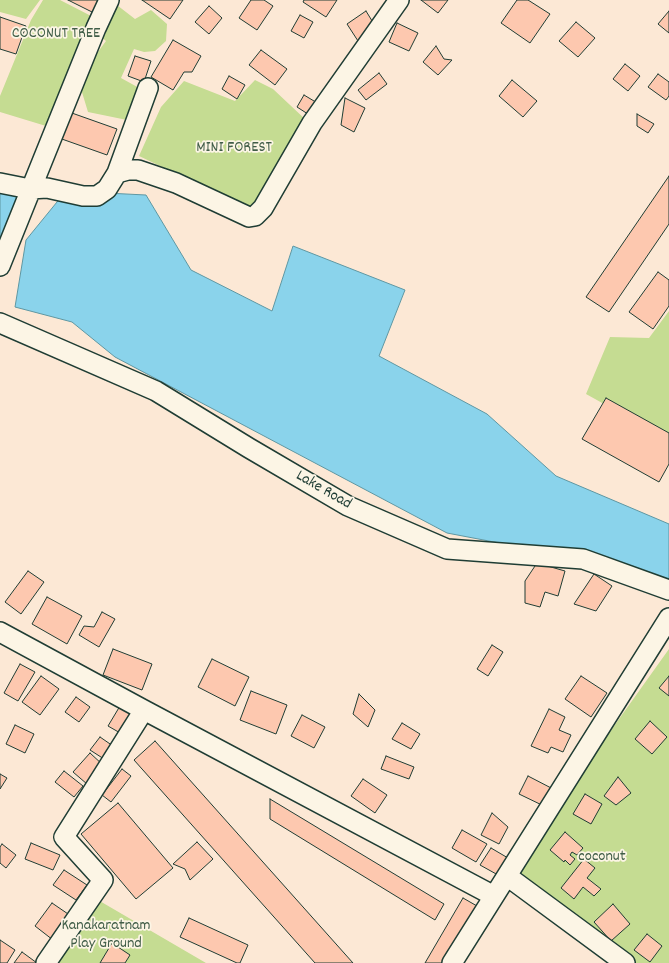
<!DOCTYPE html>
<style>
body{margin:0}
canvas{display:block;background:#fce8d5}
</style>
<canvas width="669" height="963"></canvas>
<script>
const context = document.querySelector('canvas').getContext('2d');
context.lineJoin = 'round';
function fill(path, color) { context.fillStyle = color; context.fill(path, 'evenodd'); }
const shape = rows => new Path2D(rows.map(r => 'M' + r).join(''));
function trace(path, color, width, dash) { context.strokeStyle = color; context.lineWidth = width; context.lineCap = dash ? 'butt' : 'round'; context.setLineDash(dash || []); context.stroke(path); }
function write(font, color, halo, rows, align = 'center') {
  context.font = font + ' Dekko,sans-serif'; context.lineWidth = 3.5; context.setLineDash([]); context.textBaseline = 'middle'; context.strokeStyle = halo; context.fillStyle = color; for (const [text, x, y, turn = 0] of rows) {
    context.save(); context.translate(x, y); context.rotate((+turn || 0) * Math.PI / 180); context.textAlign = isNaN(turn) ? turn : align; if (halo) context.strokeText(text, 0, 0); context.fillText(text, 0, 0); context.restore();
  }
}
fill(shape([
 [0,0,40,0,26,19,0,12],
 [43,0,60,0,95,18,46,126,0,112,0,96,31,20],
 [113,2,135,19,151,10,167,24,166,41,155,51,144,52,134,49,121,78,141,89,127,120,88,112,78,79,106,41,100,36],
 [255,80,273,89,306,120,253,210,139,156,161,107,184,81,235,101],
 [669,311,669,440,586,394,610,337,649,338],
 [669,649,669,963,636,963,507,876],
 [98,900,206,963,54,963]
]), '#c5dc92');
const water = shape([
 [0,183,30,189,0,266,0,183],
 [66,191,146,195,191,270,272,311,293,246,405,290,379,356,487,414,556,476,669,524,669,590,583,559,447,533,115,357,72,322,15,307,26,240,66,191]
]);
fill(water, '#8ad3eb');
trace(water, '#5f97a2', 1);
const building = shape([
 [68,0,100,0,94,13,68,0],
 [142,0,183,0,170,19,142,0],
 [251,0,264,0,273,6,257,30,239,18,251,0],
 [304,0,337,0,326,17,303,2,304,0],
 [421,0,448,0,438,13,421,0],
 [517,0,528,0,550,14,530,43,501,23,517,0],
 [209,6,222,18,209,34,195,22,209,6],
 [366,11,377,29,358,41,347,24,366,11],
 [669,11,669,33,658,24,669,11],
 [300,15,313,22,304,38,291,31,300,15],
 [0,17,26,26,16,54,0,49,0,17],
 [576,22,595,38,578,57,559,41,576,22],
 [397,23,418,33,409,51,389,42,397,23],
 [173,40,201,56,192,72,184,72,173,90,151,77,173,40],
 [436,46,444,59,452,60,438,75,423,62,436,46],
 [261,50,287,69,275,85,249,65,261,50],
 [135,56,151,61,144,82,128,76,135,56],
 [625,64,640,76,628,91,613,79,625,64],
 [379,73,387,84,366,100,358,90,379,73],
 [658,74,669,82,669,96,666,100,648,87,658,74],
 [229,76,245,85,237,99,222,89,229,76],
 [512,80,537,101,523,117,499,96,512,80],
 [304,95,319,104,311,116,297,107,304,95],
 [345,98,365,108,354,132,341,125,345,98],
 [69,112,117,129,107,155,59,138,69,112],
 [637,114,654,124,648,133,637,126,637,114],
 [669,176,669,224,609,312,586,297,669,176],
 [658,272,669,280,669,306,653,329,629,312,658,272],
 [606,398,669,433,669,464,659,482,582,439,606,398],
 [537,563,565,571,558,596,545,592,540,607,525,603,525,581,537,563],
 [28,571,44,582,21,614,5,602,28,571],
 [594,574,612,586,596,611,574,604,594,574],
 [47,597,82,616,67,644,32,624,47,597],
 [102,612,115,619,99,647,79,635,84,626,94,627,102,612],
 [492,645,503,652,488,676,477,669,492,645],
 [113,649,152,664,142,690,103,675,113,649],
 [212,659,249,677,235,706,198,687,212,659],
 [20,664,35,672,18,701,4,693,20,664],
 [41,676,59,689,40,715,22,702,41,676],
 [581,676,607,693,591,717,565,699,581,676],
 [669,676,669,696,659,688,669,676],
 [251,691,287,705,276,734,240,720,251,691],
 [359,694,375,710,368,727,353,714,359,694],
 [76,697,90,707,79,722,65,712,76,697],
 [120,706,134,714,122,734,108,726,120,706],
 [549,709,565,717,559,730,571,735,563,752,551,747,548,753,531,746,549,709],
 [302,715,325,727,314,748,291,736,302,715],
 [650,721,667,737,652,754,635,739,650,721],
 [402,723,420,734,411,749,392,739,402,723],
 [15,725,34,734,25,753,6,744,15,725],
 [100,737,113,746,104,759,90,750,100,737],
 [155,741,353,963,315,963,134,760,155,741],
 [90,753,103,765,87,784,73,772,90,753],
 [386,756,414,767,409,779,381,769,386,756],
 [122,769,131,776,111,802,102,795,122,769],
 [64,771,83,786,74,797,55,782,64,771],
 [0,774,7,778,0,789,0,774],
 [528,776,555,790,546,807,519,794,528,776],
 [618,777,631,793,616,805,604,796,618,777],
 [363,779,387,795,375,813,351,796,363,779],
 [585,794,602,804,591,824,573,814,585,794],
 [270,799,444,904,435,920,270,819,270,799],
 [118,803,173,868,136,899,81,834,118,803],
 [492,813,508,827,499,844,481,835,492,813],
 [462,830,487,844,476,862,452,848,462,830],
 [565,832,583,848,577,855,572,852,570,855,575,859,570,865,565,860,564,862,550,850,565,832],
 [197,842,213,859,190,880,185,869,173,864,197,842],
 [31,843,60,855,53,870,25,859,31,843],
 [2,844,16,855,6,868,0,863,0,847,2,844],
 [491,848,508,858,498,875,480,865,491,848],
 [584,859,595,868,587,878,601,889,594,896,583,887,574,899,561,888,584,859],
 [64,870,87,885,76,900,53,885,64,870],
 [463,898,477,906,444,963,425,963,463,898],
 [52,903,71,916,53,940,35,926,52,903],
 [613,904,630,924,611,941,594,922,613,904],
 [189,918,248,945,240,963,237,963,180,937,189,918],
 [647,934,662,946,650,962,634,950,647,934],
 [0,940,15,950,7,963,0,963,0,940],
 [112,943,130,955,125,963,100,963,112,943],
 [22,952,37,963,14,963,22,952]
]);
fill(building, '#fdc8af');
trace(building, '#1f3d34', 1);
const minor = shape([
 [117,173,128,170,138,170,176,183,249,217,255,216,263,208,312,123,399,0],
 [0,183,30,189,47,188,83,196,97,196,107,189,117,173,148,88],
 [0,266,96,28,109,0],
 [0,323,156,391,249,448,348,506,447,549,583,559,669,590],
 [0,632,144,710,494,896],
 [507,876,625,963],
 [46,963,103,880,64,837,144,710],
 [452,963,669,618]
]);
trace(minor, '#1f3d34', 22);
trace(minor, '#fcf5e5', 19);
write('16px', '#405d47', '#fcf5e5', [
 ["COCONUT TREE",56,35],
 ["MINI FOREST",234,149],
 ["coconut",602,858],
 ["Kanakaratnam",106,927],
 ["Play Ground",106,945]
]);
write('16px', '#1f3d34', '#fcf5e5', [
 ["Lake Road",323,491,30]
]);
</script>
